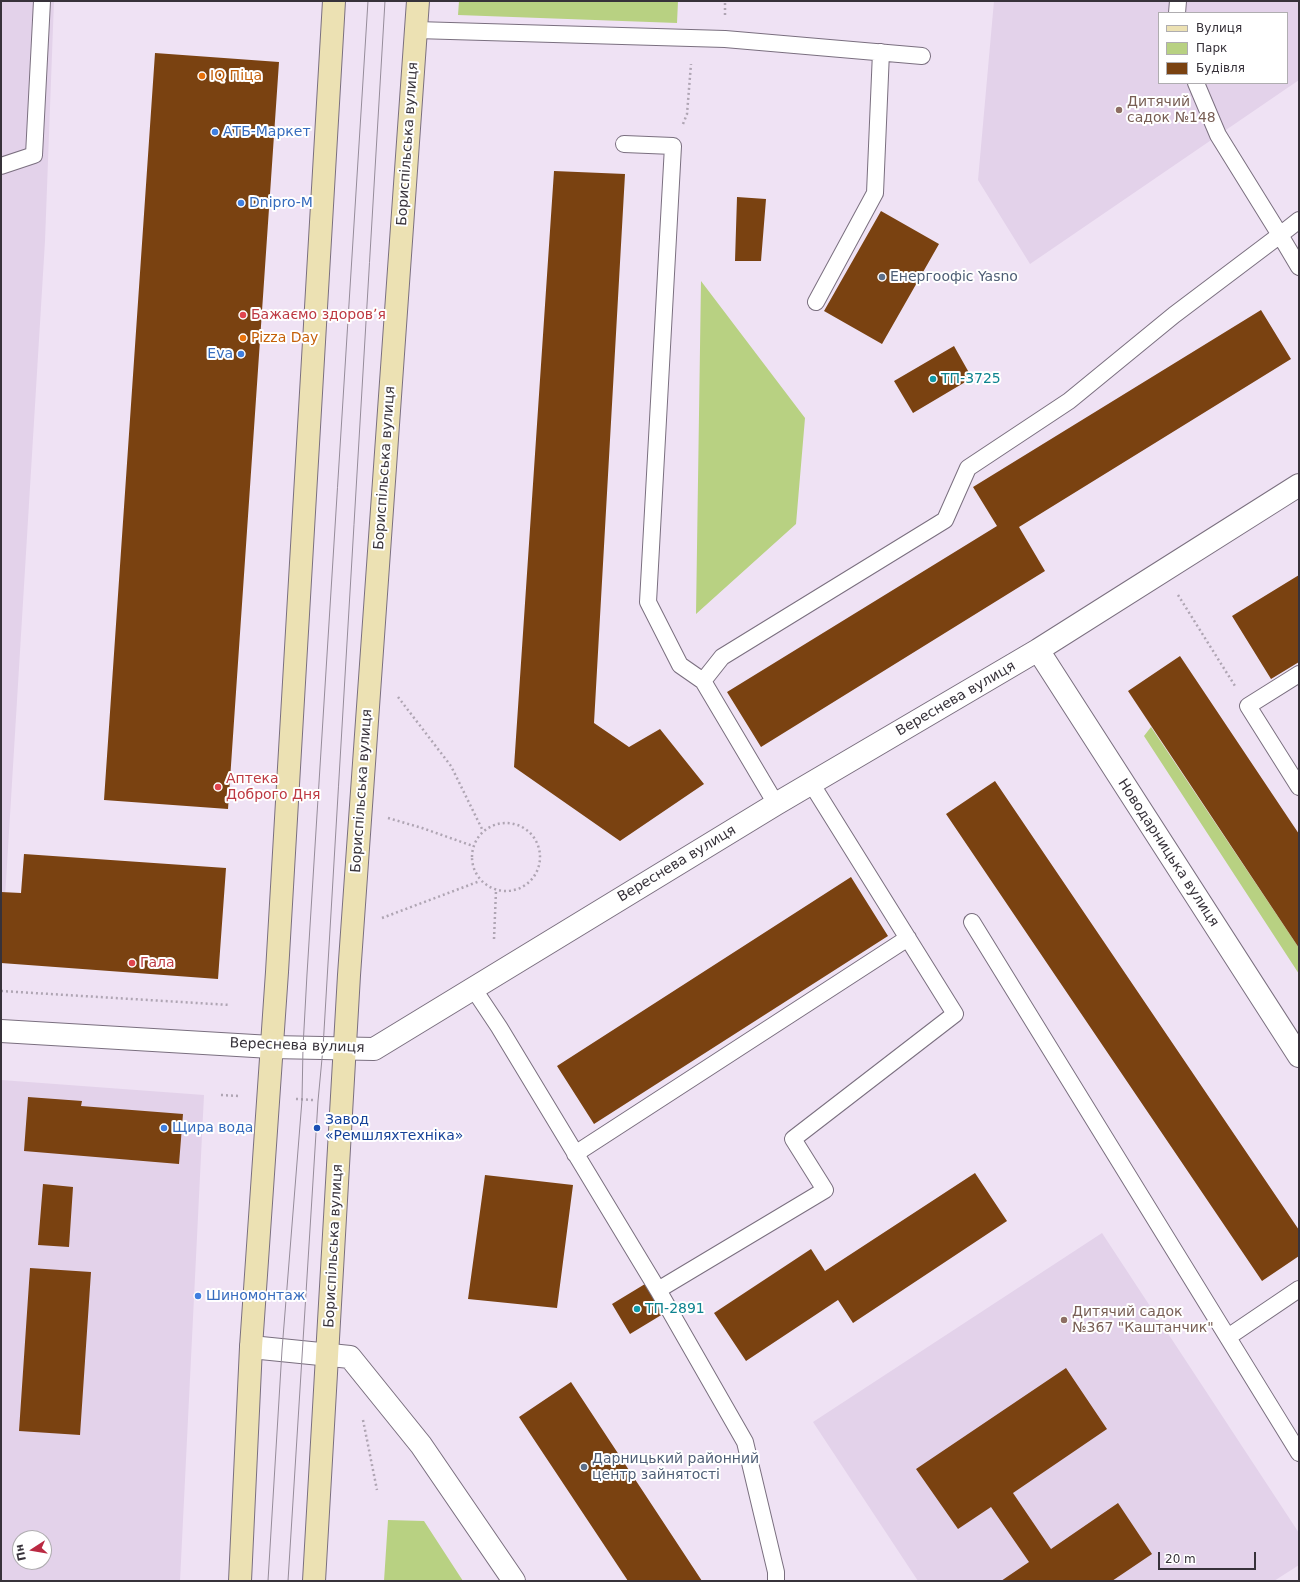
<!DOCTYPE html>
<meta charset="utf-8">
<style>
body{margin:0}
#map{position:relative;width:1300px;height:1582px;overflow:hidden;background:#efe2f4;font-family:"DejaVu Sans",sans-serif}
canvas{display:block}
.frame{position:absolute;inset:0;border:2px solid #37323a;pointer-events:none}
.legend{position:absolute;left:1158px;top:12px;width:130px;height:72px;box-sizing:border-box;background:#fff;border:1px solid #afadb0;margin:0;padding:5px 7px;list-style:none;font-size:12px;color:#37323a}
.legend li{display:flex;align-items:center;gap:8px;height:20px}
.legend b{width:20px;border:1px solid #afadb0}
.north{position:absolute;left:12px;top:1530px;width:40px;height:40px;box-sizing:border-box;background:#fff;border:1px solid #afadb0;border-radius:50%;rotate:258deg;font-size:11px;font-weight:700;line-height:16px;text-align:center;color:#37323a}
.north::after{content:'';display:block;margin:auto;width:14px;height:18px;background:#ba2942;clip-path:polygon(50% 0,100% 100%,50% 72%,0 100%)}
.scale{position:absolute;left:1158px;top:1552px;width:98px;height:18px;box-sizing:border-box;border:2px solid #37323a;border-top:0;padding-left:5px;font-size:12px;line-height:14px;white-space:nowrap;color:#37323a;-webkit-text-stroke:3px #fff;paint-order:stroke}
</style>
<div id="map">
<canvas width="1300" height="1582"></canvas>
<div class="frame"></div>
<ul class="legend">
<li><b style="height:5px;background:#ece1b3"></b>Вулиця</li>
<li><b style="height:11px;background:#b8d182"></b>Парк</li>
<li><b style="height:11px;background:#7a4211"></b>Будівля</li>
</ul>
<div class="north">Пн</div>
<div class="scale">20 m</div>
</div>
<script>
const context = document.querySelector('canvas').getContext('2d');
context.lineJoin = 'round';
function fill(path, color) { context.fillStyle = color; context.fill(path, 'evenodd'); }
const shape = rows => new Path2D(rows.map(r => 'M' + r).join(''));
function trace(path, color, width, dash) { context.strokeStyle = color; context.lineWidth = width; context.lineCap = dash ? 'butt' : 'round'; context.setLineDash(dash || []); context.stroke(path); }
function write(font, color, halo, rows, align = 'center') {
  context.font = font + ' "DejaVu Sans",sans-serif'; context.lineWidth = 4; context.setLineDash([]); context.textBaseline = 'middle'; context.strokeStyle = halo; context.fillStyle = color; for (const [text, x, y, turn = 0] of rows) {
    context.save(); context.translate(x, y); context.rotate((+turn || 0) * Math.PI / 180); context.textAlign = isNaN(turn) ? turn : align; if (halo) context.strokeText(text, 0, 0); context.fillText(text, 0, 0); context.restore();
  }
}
fill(shape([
 [1,1,54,1,45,241,1,963],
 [994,1,1299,1,1299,80,1030,264,978,180],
 [1159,13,1287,13,1287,83,1159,83],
 [1,1080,204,1095,180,1581,1,1581],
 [20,1538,44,1538,44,1562,20,1562],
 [1102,1233,1299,1533,1299,1565,1274,1581,918,1581,813,1422]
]), '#e3d2ea');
fill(shape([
 [459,1,678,1,677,23,458,15],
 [701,281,805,418,796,524,696,614],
 [1151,727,1299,948,1299,974,1144,736],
 [388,1520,424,1521,463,1581,384,1581]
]), '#b8d182');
fill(shape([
 [155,53,279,62,228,809,104,800],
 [554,171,625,174,594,723,629,747,660,729,704,784,620,841,514,767],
 [737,197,766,199,761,261,735,261],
 [881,211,939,244,882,344,824,311],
 [1261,310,1291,359,1019,527,1045,571,761,747,727,692,997,526,973,487],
 [954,346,972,378,913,413,894,381],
 [1299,575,1299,662,1271,679,1232,616],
 [1180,656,1299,834,1299,948,1128,691],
 [995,781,1299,1230,1299,1256,1262,1281,946,814],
 [24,854,226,868,218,979,1,963,1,892,21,893],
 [851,877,888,936,594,1124,557,1066],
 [28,1097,82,1101,81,1106,183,1114,179,1164,24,1151],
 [975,1173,1007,1221,853,1323,838,1300,746,1361,714,1313,811,1249,825,1271],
 [485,1175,573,1185,557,1308,468,1299],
 [43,1184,73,1187,69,1247,38,1245],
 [30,1268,91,1272,80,1435,19,1431],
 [645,1284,663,1314,630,1334,612,1304],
 [1066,1368,1107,1429,1013,1493,1051,1549,1118,1503,1152,1554,1112,1581,1001,1581,1029,1562,991,1507,958,1529,916,1469],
 [571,1382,702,1581,628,1581,519,1417]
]), '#7a4211');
const service = shape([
 [1177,13,1178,1],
 [416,30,725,39,922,56],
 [624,144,673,146,648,602,680,665,703,681,776,804],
 [1,166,34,155,42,1],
 [1299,220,1280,235,1299,267],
 [816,302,875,193,881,52],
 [1299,674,1248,706,1299,787],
 [703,681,722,657,945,520,968,468,1069,401,1174,315,1280,235,1218,135,1196,83],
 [972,922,1299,1453],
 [473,988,499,1027,658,1290,825,1190,793,1139,955,1014,811,783],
 [575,1154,908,938],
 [658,1290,745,1442,776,1572,776,1581],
 [1228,1337,1299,1289]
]);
const minor = shape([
 [1038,650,1299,1056],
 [1,1031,271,1047,374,1049,776,804,1038,650,1299,485],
 [251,1347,350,1357,421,1445,514,1581]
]);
const secondary = shape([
 [240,1581,251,1347,277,972,334,1],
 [314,1581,349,975,418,1]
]);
trace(service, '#7a6f7f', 18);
trace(minor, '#7a6f7f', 24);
trace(secondary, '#7a6f7f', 24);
trace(shape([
 [725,15,725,1],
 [683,124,687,114,691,64],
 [1178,595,1235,686],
 [398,697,451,766,483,831],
 [388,818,422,828,473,846],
 '472 857a34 34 0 1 1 68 0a34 34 0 1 1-68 0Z',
 [382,918,480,881],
 [494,939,496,891],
 [1,991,230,1005],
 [221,1095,239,1096],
 [296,1099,313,1100],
 [363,1420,377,1490]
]), '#afa5b3', 2.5, [2, 3]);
trace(service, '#fff', 16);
trace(minor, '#fff', 22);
trace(secondary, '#ece1b3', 22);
trace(shape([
 [268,1581,282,1350,302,1100,303,1047,307,974,368,1],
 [288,1581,318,1101,323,1048,385,1]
]), '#968c9a', 1);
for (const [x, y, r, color] of [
 [202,76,4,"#e8710a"],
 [1119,110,4,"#8d6e63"],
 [215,132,4,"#3f7fe0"],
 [241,203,4,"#3f7fe0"],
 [882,277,4,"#5c6f8a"],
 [243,315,4,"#e0444e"],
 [243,338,4,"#e8710a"],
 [241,354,4,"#3f7fe0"],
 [933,379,4,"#0f9aa8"],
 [218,787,4,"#e0444e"],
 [132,963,4,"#e0444e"],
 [164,1128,4,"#3f7fe0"],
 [317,1128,4,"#1a4fb4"],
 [198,1296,4,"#3f7fe0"],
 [637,1309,4,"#0f9aa8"],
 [1064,1320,4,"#8d6e63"],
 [584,1467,4,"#5c6f8a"]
]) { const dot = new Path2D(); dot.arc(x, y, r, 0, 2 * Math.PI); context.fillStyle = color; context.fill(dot); trace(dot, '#fff', 1.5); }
write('14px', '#c56008', '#fff', [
 ["IQ Піца",210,76],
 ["Pizza Day",251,338]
], 'left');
write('14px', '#785e54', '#fff', [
 ["Дитячий",1127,102],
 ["садок №148",1127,118],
 ["Дитячий садок",1072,1312],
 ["№367 \"Каштанчик\"",1072,1328]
], 'left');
write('14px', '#366cbe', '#fff', [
 ["АТБ-Маркет",223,132],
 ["Dnipro-M",249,203],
 ["Eva",233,354,"right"],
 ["Щира вода",172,1128],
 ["Шиномонтаж",206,1296]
], 'left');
write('14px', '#37323a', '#fff', [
 ["Бориспільська вулиця",408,144,-86],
 ["Бориспільська вулиця",385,468,-86],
 ["Вереснева вулиця",956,699,-30],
 ["Бориспільська вулиця",362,791,-86],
 ["Новодарницька вулиця",1168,853,57],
 ["Вереснева вулиця",677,864,-31],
 ["Вереснева вулиця",297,1046,2],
 ["Бориспільська вулиця",334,1246,-87]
]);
write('14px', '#4e5e75', '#fff', [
 ["Енергоофіс Yasno",890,277],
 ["Дарницький районний",592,1459],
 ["центр зайнятості",592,1475]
], 'left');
write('14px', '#be3a42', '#fff', [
 ["Бажаємо здоровʼя",251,315],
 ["Аптека",226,779],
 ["Доброго Дня",226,795],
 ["Гала",140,963]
], 'left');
write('14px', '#0d838f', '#fff', [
 ["ТП-3725",941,379],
 ["ТП-2891",645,1309]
], 'left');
write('14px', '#164399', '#fff', [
 ["Завод",325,1120],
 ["«Ремшляхтехніка»",325,1136]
], 'left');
</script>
